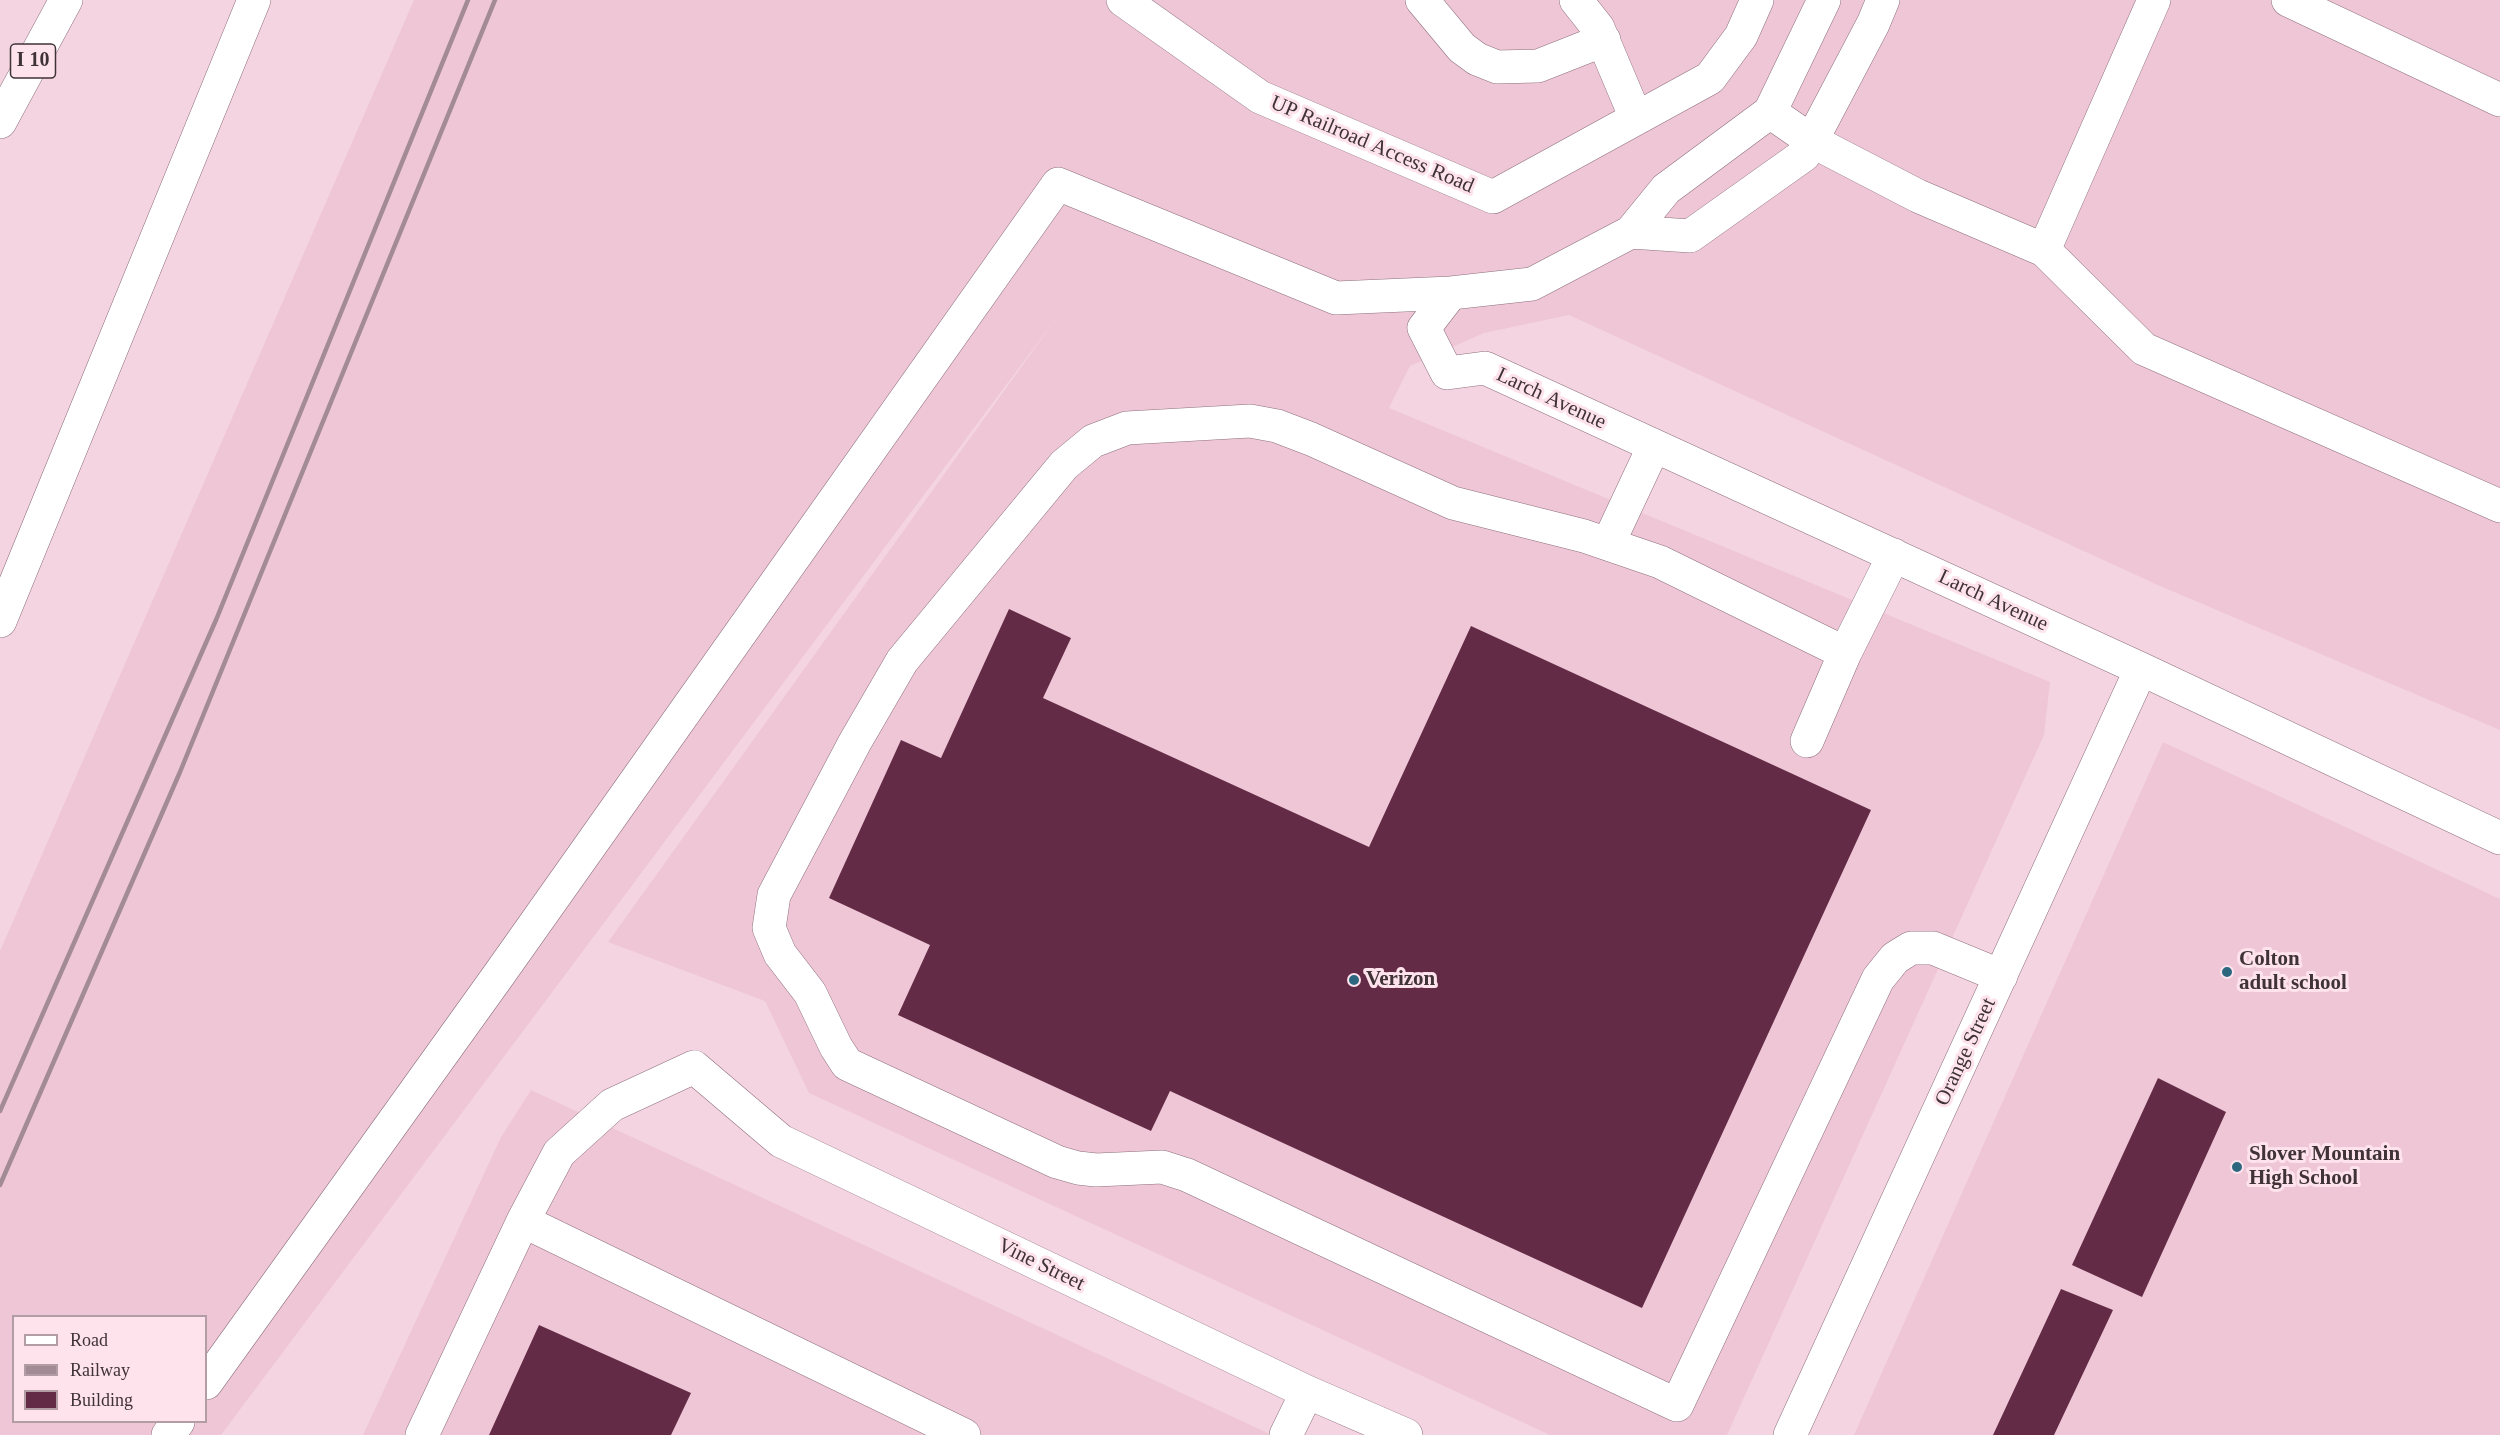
<!DOCTYPE html>
<style>
body{margin:0}
#map{position:relative;width:2500px;height:1435px;overflow:hidden;background:#f5d4e1;font-family:"Times New Roman",serif}
canvas{display:block}
.legend{position:absolute;left:12px;top:1315px;width:195px;height:108px;box-sizing:border-box;background:#fee3ed;border:2px solid #b29da5;margin:0;padding:8px 10px;list-style:none;font-size:18px;color:#403338}
.legend li{display:flex;align-items:center;gap:12px;height:30px}
.legend b{width:30px;border:2px solid #b29da5}
</style>
<div id="map">
<canvas width="2500" height="1435"></canvas>
<ul class="legend">
<li><b style="height:8px;background:#fff"></b>Road</li>
<li><b style="height:8px;background:#a38b95"></b>Railway</li>
<li><b style="height:16px;background:#642b47"></b>Building</li>
</ul>
</div>
<script>
const context = document.querySelector('canvas').getContext('2d');
context.lineJoin = 'round';
function fill(path, color) { context.fillStyle = color; context.fill(path, 'evenodd'); }
const shape = rows => new Path2D(rows.map(r => 'M' + r).join(''));
function trace(path, color, width, dash) { context.strokeStyle = color; context.lineWidth = width; context.lineCap = dash ? 'butt' : 'round'; context.setLineDash(dash || []); context.stroke(path); }
function write(font, color, halo, rows, align = 'center') {
  context.font = font + ' "Times New Roman",serif'; context.lineWidth = 6; context.setLineDash([]); context.textBaseline = 'middle'; context.strokeStyle = halo; context.fillStyle = color; for (const [text, x, y, turn = 0] of rows) {
    context.save(); context.translate(x, y); context.rotate((+turn || 0) * Math.PI / 180); context.textAlign = isNaN(turn) ? turn : align; if (halo) context.strokeText(text, 0, 0); context.fillText(text, 0, 0); context.restore();
  }
}
fill(shape([
 [414,0,2500,0,2500,730,2160,586,1569,315,1484,333,1410,366,1389,408,2050,682,2044,735,1727,1435,1550,1435,809,1093,765,1001,608,942,1060,313,221,1435,0,1435,0,951],
 [14,1316,206,1316,206,1422,14,1422],
 [2163,742,2500,899,2500,1435,1854,1435],
 [531,1090,1272,1435,363,1435,501,1137]
]), '#eec6d6');
fill(shape([
 [1009,609,1071,638,1043,698,1369,847,1471,626,1871,810,1642,1308,1170,1091,1151,1131,898,1015,930,945,829,898,901,740,941,758],
 [2158,1078,2226,1112,2142,1297,2072,1265],
 [2061,1289,2113,1310,2054,1435,1993,1435],
 [539,1325,691,1393,671,1435,489,1435]
]), '#642b47');
const minor = shape([
 [1123,0,1260,97,1493,197,1710,78,1741,36,1757,0],
 [1422,0,1462,48,1477,59,1497,67,1538,66,1604,40],
 [1576,0,1598,28,1636,118],
 [2288,0,2500,100],
 [1770,112,1812,141,1918,196,2044,250,2154,0],
 [1631,232,1690,236,1804,155,1873,24,1883,0],
 [2044,250,2144,349,2500,506],
 [1451,293,1424,328,1447,373,1485,368,2141,669,2500,838],
 [1608,544,1654,446],
 [1845,653,1660,562,1584,536,1453,503,1311,439,1277,426,1250,421,1127,428,1093,441,1064,465,902,661,855,742,774,895,769,928,780,954,810,993,836,1047,847,1064,1057,1162,1078,1168,1096,1170,1162,1167,1187,1175,1677,1405,1878,979,1895,958,1911,948,1933,948,2001,976],
 [1807,741,1845,653,1894,555],
 [523,1221,559,1153,612,1105,694,1067,781,1141,1307,1392,1406,1435],
 [206,1383,498,976,1058,184,1336,298,1451,293,1532,284,1631,232,1666,189,1770,112,1824,0],
 [168,1435,178,1422],
 [422,1435,523,1221,964,1435],
 [1286,1435,1307,1392],
 [1790,1435,2141,669]
]);
const highway = shape([
 [0,122,66,0],
 [0,621,254,0]
]);
trace(minor, '#8e707c', 34);
trace(highway, '#8e707c', 34);
trace(minor, '#fff', 33);
trace(highway, '#fff', 33);
trace(shape([
 [0,1111,216,620,468,0],
 [0,1185,180,772,495,0]
]), '#a38b95', 4.5);
for (const [x, y, r, color] of [
 [2227,972,6,"#2c677f"],
 [1354,980,6,"#2c677f"],
 [2237,1167,6,"#2c677f"]
]) { const dot = new Path2D(); dot.arc(x, y, r, 0, 2 * Math.PI); context.fillStyle = color; context.fill(dot); trace(dot, '#fee3ed', 2); }
for (const [x, y, w] of [
 [33,61,45]
]) { const box = new Path2D(); box.roundRect(x - w / 2, y - 17, w, 34, 4.5); context.fillStyle = '#fee3ed'; context.fill(box); trace(box, '#403338', 1.5); }
write('bold 20px', '#403338', null, [
 ["I 10",33,61]
]);
write('21px', '#403338', '#fee3ed', [
 ["UP Railroad Access Road",1372,145,23],
 ["Larch Avenue",1551,399,25],
 ["Larch Avenue",1993,601,25],
 ["Orange Street",1966,1052,-65],
 ["Vine Street",1041,1265,26]
]);
write('bold 21px', '#403338', '#fee3ed', [
 ["Colton",2239,960],
 ["adult school",2239,984],
 ["Verizon",1366,980],
 ["Slover Mountain",2249,1155],
 ["High School",2249,1179]
], 'left');
</script>
